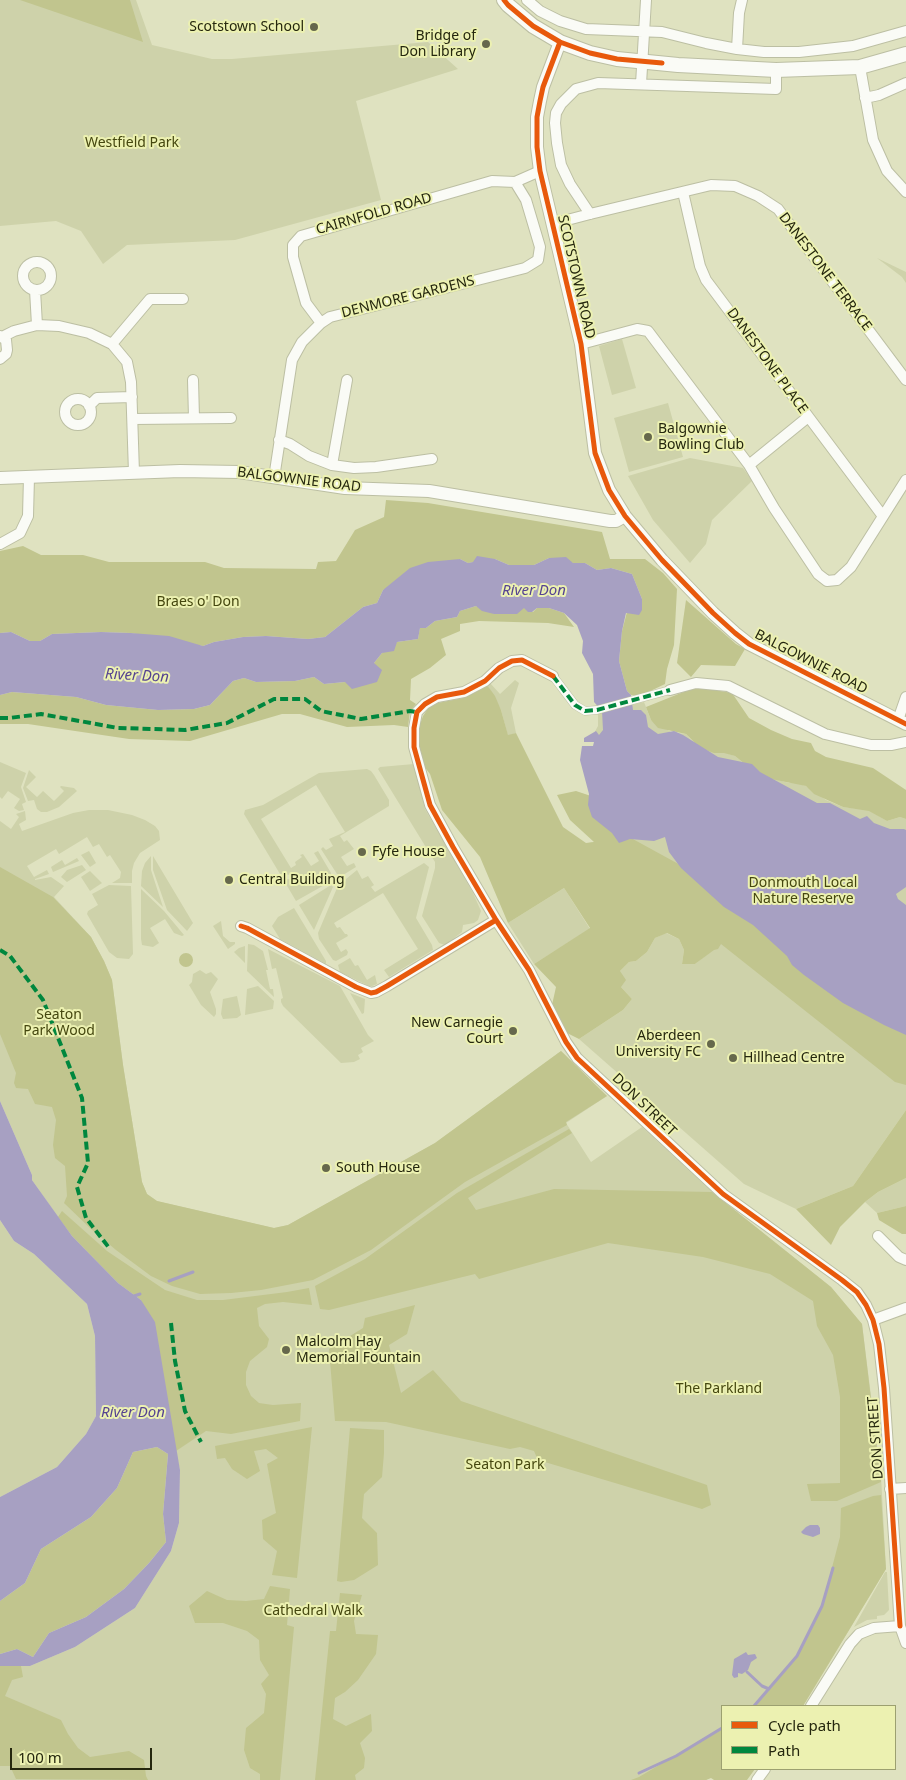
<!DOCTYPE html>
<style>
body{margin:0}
#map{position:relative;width:906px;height:1780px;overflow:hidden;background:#dfe2c0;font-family:"Noto Sans",sans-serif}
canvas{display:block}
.legend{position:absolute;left:721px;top:1705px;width:175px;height:65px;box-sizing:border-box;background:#ecf1b1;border:1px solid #9ca070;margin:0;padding:6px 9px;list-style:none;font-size:15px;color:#25270e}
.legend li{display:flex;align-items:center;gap:10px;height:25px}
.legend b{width:25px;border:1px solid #9ca070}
.scale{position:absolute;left:10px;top:1748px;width:142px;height:22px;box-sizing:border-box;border:2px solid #25270e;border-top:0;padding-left:6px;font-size:15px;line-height:18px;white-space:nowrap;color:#25270e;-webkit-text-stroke:4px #ecf1b1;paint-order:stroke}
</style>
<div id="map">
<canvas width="906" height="1780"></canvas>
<ul class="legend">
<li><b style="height:6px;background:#e8590c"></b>Cycle path</li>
<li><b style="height:6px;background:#00873e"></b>Path</li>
</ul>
<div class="scale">100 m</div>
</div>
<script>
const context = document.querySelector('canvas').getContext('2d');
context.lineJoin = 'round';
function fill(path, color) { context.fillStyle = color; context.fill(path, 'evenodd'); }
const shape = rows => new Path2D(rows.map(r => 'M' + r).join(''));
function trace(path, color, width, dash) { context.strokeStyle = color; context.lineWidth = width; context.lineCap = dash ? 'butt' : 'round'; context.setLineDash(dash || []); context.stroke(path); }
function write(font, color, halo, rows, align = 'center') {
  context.font = font + ' "Noto Sans",sans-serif'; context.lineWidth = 4; context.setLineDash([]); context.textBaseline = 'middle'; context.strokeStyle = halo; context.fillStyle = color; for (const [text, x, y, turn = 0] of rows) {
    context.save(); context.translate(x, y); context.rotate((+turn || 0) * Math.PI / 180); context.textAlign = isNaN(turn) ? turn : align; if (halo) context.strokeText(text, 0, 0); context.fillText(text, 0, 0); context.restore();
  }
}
fill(shape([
 [0,0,136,0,152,45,212,59,232,59,428,42,458,69,356,101,381,200,235,240,127,245,103,264,81,231,56,221,0,226],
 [877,258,906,272,906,283,902,277],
 [622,339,636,388,612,395,599,346],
 [668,403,683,457,629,472,614,418],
 [690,458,743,468,752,481,712,520,706,544,690,563,653,520,628,476],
 [515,680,519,683,511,708,516,733,508,736,501,710,487,685,490,683,500,694],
 [644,702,651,720,671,732,686,734,692,741,735,756,757,774,789,783,797,783,806,786,826,800,843,807,869,810,887,821,900,817,906,819,906,1110,853,1186,796,1209,744,1184,579,1039,623,1010,632,999,621,987,620,971,629,962,636,961,647,952,655,938,666,933,679,939,684,950,682,964,695,964,714,949,576,845,600,841,591,750,597,744,592,737,598,726,598,713],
 [0,762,26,773,21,787,26,802,22,804,24,810,19,811,14,808,20,799,8,791,2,799,0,797],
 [414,764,425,809,473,893,481,911,478,920,474,923,463,925,462,932,445,945,439,943,422,916,435,868,435,862,378,769,380,767],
 [367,769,371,771,374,775,389,800,389,806,340,836,344,842,347,840,354,849,341,857,347,866,354,863,356,867,343,875,337,874,321,849,323,847,326,850,333,846,329,839,345,832,316,785,261,819,291,868,296,865,295,862,302,857,300,855,303,854,311,866,319,861,314,853,318,851,331,873,330,878,280,874,244,814,245,810,263,805,319,773],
 [29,770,36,777,26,787,37,797,43,791,54,801,64,791,60,787,61,786,74,788,77,791,59,807,47,812,41,812,37,809,34,800,28,801,23,788],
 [89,810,108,810,132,815,145,820,155,826,159,831,160,840,140,853,134,863,132,871,132,883,112,883,120,878,121,872,110,855,107,857,99,844,93,847,87,837,59,854,56,849,27,866,34,877,47,870,49,874,35,879,35,880,51,877,64,886,54,897,91,937,104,961,112,980,123,1065,142,1182,147,1194,157,1201,274,1228,288,1225,435,1143,561,1051,607,1096,566,1123,591,1162,642,1127,712,1192,831,1287,862,1324,881,1476,886,1569,803,1706,722,1706,722,1769,706,1780,0,1780,0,1666,30,1666,75,1647,135,1608,171,1551,179,1523,180,1470,141,1300,118,1283,72,1236,58,1217,32,1180,32,1175,0,1101,0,821,11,829,19,817,16,814,25,811,26,820,19,824,22,831,73,813],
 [89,851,96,863,90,867,81,855],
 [151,856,151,870,163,907,141,886,142,871,145,863],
 [153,856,193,923,187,931,167,910,153,870],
 [77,858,79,861,53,872,51,867,62,860,65,865],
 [424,863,429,867,416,918,432,945,433,950,389,977,384,970,418,949,383,893,334,923,337,928,340,927,345,934,347,934,348,936,336,943,341,952,346,949,348,952,347,955,336,961,333,960,319,939,318,933,337,888,344,887,346,879,357,870,362,879,368,876,374,885,371,887,375,892],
 [82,865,86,870,67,882,61,877,67,870],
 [90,871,102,883,90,891,81,877],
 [283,879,328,881,328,883,296,901],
 [109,885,131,886,133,954,129,959,117,958,109,952,87,914,88,911,98,905,92,894],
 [331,885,333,887,314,930,299,905],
 [564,888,590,929,534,964,508,923],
 [141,889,164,911,184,935,182,936,174,933,165,919,150,928,159,943,153,947,142,945,141,939],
 [294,908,326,961,326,964,280,939,272,926,278,917],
 [221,921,223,936,230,942,235,942,235,944,228,949,213,926],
 [248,944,254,945,263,951,268,970,266,970,270,989,273,989,274,997,247,971],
 [245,946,245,963,234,952,239,948],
 [268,949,340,986,368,1035,374,1041,361,1048,363,1052,358,1055,360,1059,354,1062,341,1063,283,1006,281,1002,281,999,283,998,276,968,272,969],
 [350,958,355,966,358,965,367,980,375,975,377,984,372,986,369,986,340,972,338,965],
 [200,970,206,974,211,972,218,979,210,992,216,1009,216,1014,214,1017,201,1005,189,985,192,982,193,974],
 [258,986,274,1001,273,1009,245,1015,247,989],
 [350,993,365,999,364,1013,362,1014],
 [237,996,241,1015,237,1018,223,1019,221,1014,223,999],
 [906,1178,906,1206,877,1213,865,1202,878,1192],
 [0,1220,14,1241,34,1254,87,1304,95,1336,96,1416,86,1434,57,1467,0,1497],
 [885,1572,887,1572,889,1610,884,1615,877,1616,877,1619,867,1620,854,1627]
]), '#ced2aa');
fill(shape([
 [20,0,130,0,143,42],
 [386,500,428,503,602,532,610,559,645,559,663,573,677,589,674,645,667,669,665,684,642,695,631,695,627,691,619,661,622,631,627,612,642,599,632,574,611,568,597,570,585,563,573,563,549,558,534,565,509,565,495,559,468,563,460,559,383,590,377,603,363,607,325,637,308,639,266,636,243,637,214,642,203,646,131,633,101,632,52,634,40,641,30,641,11,632,0,633,0,551,23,546,41,555,83,555,109,562,205,562,224,568,316,569,318,562,336,561,355,530,384,517],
 [686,600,736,644,745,649,735,666,701,665,691,677,677,663],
 [476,606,495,614,524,607,533,612,537,608,549,608,564,613,574,627,548,623,479,621,460,624,460,631,441,639,446,655,430,668,411,679,410,700,416,704,410,711,408,727,394,725,347,727,300,714,282,714,190,741,129,739,28,724,0,724,0,695,12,692,76,697,106,705,158,710,194,709,210,705,233,681,244,678,256,682,295,681,314,677,324,684,345,682,374,663,382,653,397,642,418,639,420,627,426,628,435,621,457,617,460,611],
 [487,685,495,696,501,710,508,735,516,733,563,827,586,843,594,842,570,820,557,795,576,791,594,797,631,838,715,884,906,1030,906,1085,895,1082,721,944,718,949,714,950,695,964,682,964,684,950,679,939,667,933,655,938,647,952,636,961,629,962,620,971,626,980,621,987,632,999,623,1010,579,1039,565,1032,552,1005,556,987,534,964,590,928,564,888,508,923,480,857,442,810,430,774,423,765,418,746,419,727,423,716,429,707,437,703,463,698],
 [696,687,732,693,749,718,771,730,792,739,811,743,815,751,826,757,873,768,906,790,906,819,900,817,887,821,869,811,843,807,814,794,806,786,771,779,757,774,735,756,724,753,714,753,700,748,686,734,658,728,651,720,646,707],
 [0,867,53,897,91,937,104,961,112,980,123,1065,142,1182,147,1194,157,1201,274,1228,288,1225,435,1143,561,1051,607,1096,566,1122,567,1125,465,1182,371,1250,313,1280,261,1290,231,1293,200,1294,172,1286,151,1276,116,1250,90,1228,64,1203,67,1196,65,1166,55,1158,53,1145,56,1120,52,1107,35,1104,28,1089,16,1088,14,1083,16,1073,0,1034],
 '179 960a7 7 0 1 1 14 0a7 7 0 1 1-14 0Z',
 [906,1110,906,1178,878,1192,865,1202,840,1227,831,1245,796,1209,853,1186],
 [569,1129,572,1133,468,1198,476,1210,554,1189,712,1192,831,1287,862,1324,881,1482,837,1501,811,1501,807,1484,840,1483,840,1397,833,1355,817,1326,813,1301,770,1274,703,1257,608,1243,479,1279,475,1274,329,1310,320,1309,315,1286,365,1259,457,1193],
 [906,1206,906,1234,902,1234,879,1220,877,1213],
 [62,1211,107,1251,165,1290,197,1300,223,1300,287,1292,309,1288,312,1305,283,1302,265,1304,257,1308,259,1326,269,1339,267,1347,250,1361,246,1372,246,1385,251,1396,259,1403,273,1405,301,1403,300,1421,231,1434,206,1431,176,1451,141,1300,118,1283,72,1236,58,1217],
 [415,1305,407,1334,389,1345,401,1393,433,1370,461,1401,707,1485,711,1505,702,1509,538,1460,534,1451,520,1447,510,1449,386,1422,335,1421,329,1349,363,1328,365,1318],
 [312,1427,297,1578,272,1575,277,1551,263,1539,262,1520,276,1513,267,1464,278,1458,266,1449,254,1451,260,1471,247,1479,232,1469,225,1458,217,1459,215,1446],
 [350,1428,384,1430,384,1453,382,1477,364,1494,362,1518,377,1533,378,1565,354,1580,341,1582,337,1581],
 [157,1447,168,1454,163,1514,166,1542,149,1563,124,1589,86,1617,49,1633,33,1657,17,1649,0,1654,0,1601,25,1583,41,1549,91,1517,117,1488,133,1452],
 [881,1495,886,1569,840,1645,803,1706,754,1706,797,1656,822,1606,840,1537,841,1508,873,1496],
 [270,1586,290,1589,287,1625,294,1627,280,1780,260,1780,260,1774,250,1768,244,1750,246,1728,264,1713,266,1694,261,1684,269,1675,260,1660,259,1640,247,1631,223,1623,195,1623,189,1606,207,1591,227,1600,246,1601,264,1599],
 [340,1593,362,1595,354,1621,356,1634,378,1635,376,1654,358,1680,345,1692,335,1698,333,1719,346,1726,371,1714,372,1731,360,1743,365,1758,364,1768,355,1775,356,1780,315,1780,330,1631,336,1631],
 [0,1666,21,1666,23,1677,12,1680,5,1696,61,1720,68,1734,78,1748,90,1757,129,1751,144,1760,146,1776,148,1780,16,1779,10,1766,0,1766],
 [722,1728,722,1769,755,1769,747,1780,714,1780,711,1778,706,1780,631,1780,639,1777]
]), '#c1c58e');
fill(shape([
 [477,556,495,559,509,565,534,565,549,558,566,557,573,563,585,563,597,570,611,568,632,574,642,599,642,610,639,615,626,613,622,631,619,661,627,691,631,695,633,710,641,710,646,715,648,727,658,734,674,731,683,735,718,757,752,764,760,772,817,803,830,803,860,819,867,816,874,823,890,829,904,829,906,830,906,887,896,894,898,899,906,905,906,1035,884,1025,843,1003,804,975,792,965,787,956,753,925,724,907,681,868,669,852,665,837,654,841,630,839,619,843,612,833,592,817,588,805,589,794,580,760,582,746,593,746,594,742,584,742,584,738,596,731,599,735,603,730,602,711,594,702,593,674,582,653,583,641,577,625,564,613,549,608,537,608,532,612,528,612,524,608,517,614,494,614,482,611,476,606,460,611,457,617,435,621,426,628,420,628,418,639,397,642,394,651,382,653,374,663,382,670,377,682,352,689,345,682,324,684,314,677,295,681,256,682,244,678,233,681,210,705,194,709,158,710,106,705,76,697,12,692,0,695,0,633,11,632,30,641,40,641,52,634,101,632,131,633,169,636,203,646,214,642,243,637,266,636,308,639,325,637,363,607,377,603,383,590,410,568,428,562,460,559,468,563,473,562],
 [0,1101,32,1175,32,1180,72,1236,118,1283,141,1300,155,1322,180,1470,179,1523,171,1551,135,1608,75,1647,30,1666,0,1666,0,1654,17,1649,33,1657,49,1633,86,1617,124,1589,149,1563,166,1542,163,1514,168,1454,157,1447,133,1452,117,1488,91,1517,41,1549,25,1583,0,1601,0,1497,57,1467,86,1434,96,1416,95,1336,87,1304,34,1254,14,1241,0,1220],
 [810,1525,818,1525,820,1528,820,1534,813,1537,803,1534,801,1532,806,1527],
 [746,1652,748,1655,755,1654,757,1658,751,1662,748,1670,742,1674,738,1673,738,1677,734,1678,732,1675,734,1659]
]), '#a7a0c2');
trace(shape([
 [169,1281,193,1272],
 [134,1296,140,1294],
 [747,1672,762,1686,769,1689],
 [754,1706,797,1656,822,1606,833,1568],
 [639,1773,676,1756,722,1728]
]), '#a7a0c2', 3);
const pedestrian = shape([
 [553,676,575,705,585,711,597,710,670,690]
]);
const minor = shape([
 [527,0,540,11,560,21,586,29,662,32,706,43,737,49,764,52,799,52,853,46,906,31],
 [737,49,739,13,742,0],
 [860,67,873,140,887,171,906,192],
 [641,84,646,0],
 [865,98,879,95,906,83],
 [683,192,700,266,706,280,882,515],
 [590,214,570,184,561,165,557,143,555,123,556,113,561,104,576,89,598,83,776,89,776,70],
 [552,224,590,214,711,185,735,186,758,196,778,209,906,380],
 '23 276a14 14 0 1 1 28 0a14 14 0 1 1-28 0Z',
 [35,290,37,325],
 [321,323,306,303,293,257,293,245,301,236,492,181,515,182,540,171],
 [0,336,6,340,7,350,6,354,0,359],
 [2,337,14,331,37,325,59,326,89,333,112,344,127,362,131,382,134,473],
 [112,344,150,299,183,299],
 [581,344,637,329,648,331,749,465,774,508,818,574,827,581,837,580,851,567,906,480],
 [193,380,194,418],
 '65 412a13 13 0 1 1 26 0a13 13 0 1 1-26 0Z',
 [89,406,97,398,132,397],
 [133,419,231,418],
 [279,440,290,444,309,456,332,465,354,468,376,467,432,459],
 [332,465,347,380],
 [749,465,808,417],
 [274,478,292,360,302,342,321,323,330,317,342,314,525,268,538,260,540,247,526,200,515,182],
 [0,544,20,533,28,516,29,477],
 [553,676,522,660,512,661,499,668,485,681,464,692,437,697,425,704,417,712,414,728,414,747,430,805,453,847,496,920,529,970,566,1042,577,1058,723,1194,842,1280,857,1292,866,1305,873,1320,879,1344,884,1388,900,1626,906,1643],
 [670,690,696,683,728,686,825,734,871,745,891,745,906,742],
 [898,720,906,697],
 [241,926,247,928,356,987,371,993,376,992,387,986,496,920],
 [878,1236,899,1257,906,1260],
 [873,1320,906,1308],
 [890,1489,906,1488],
 [811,1706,850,1644,859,1634,874,1628,900,1626],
 [757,1780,765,1769]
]);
const tertiary = shape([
 [560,42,543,87,540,101,537,117,537,147,540,171,581,344,595,453,609,490,625,516,662,560,713,613,735,633,749,644,906,724],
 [0,478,180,471,239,472,345,488,429,491,610,521,616,521,625,516]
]);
const secondary = shape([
 [504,0,508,5,533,26,560,42,590,53,617,59,678,65,776,70,860,67,906,54]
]);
trace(pedestrian, '#bcbfa3', 9);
trace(minor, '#bcbfa3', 12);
trace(tertiary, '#bcbfa3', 14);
trace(secondary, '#bcbfa3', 16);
trace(pedestrian, '#fafbf6', 8);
trace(minor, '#fafbf6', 10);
trace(tertiary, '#fafbf6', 12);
trace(secondary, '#fafbf6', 14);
trace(shape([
 [553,676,575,705,585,711,597,710,670,690],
 [0,718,9,718,41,714,118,728,185,730,227,723,274,699,305,699,321,711,361,719,410,711,417,712],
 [0,950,10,956,43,1000,82,1098,88,1163,77,1187,86,1218,110,1249],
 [171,1323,175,1361,185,1411,201,1442]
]), '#00873e', 4, [8, 4]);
trace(shape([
 [504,0,508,5,533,26,560,42,590,53,617,59,662,63],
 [560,42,543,87,540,101,537,117,537,147,540,171,581,344,595,453,609,490,625,516,662,560,713,613,735,633,749,644,906,724],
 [553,676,522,660,512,661,499,668,485,681,464,692,437,697,425,704,417,712,414,728,414,747,430,805,453,847,496,920,529,970,566,1042,577,1058,723,1194,842,1280,857,1292,866,1305,873,1320,879,1344,884,1388,900,1626],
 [241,926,247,928,356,987,371,993,376,992,387,986,496,920]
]), '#e8590c', 5);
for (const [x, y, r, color] of [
 [314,27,5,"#66684c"],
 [486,44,5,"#66684c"],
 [648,437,5,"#66684c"],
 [362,852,5,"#66684c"],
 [229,880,5,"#66684c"],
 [513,1031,5,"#66684c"],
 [711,1044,5,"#66684c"],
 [733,1058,5,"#66684c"],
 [326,1168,5,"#66684c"],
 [286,1350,5,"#66684c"]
]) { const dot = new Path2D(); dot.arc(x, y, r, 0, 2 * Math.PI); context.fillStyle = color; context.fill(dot); trace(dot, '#ecf1b1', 2); }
write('14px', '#25270e', '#ecf1b1', [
 ["Scotstown School",304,27,"right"],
 ["Bridge of",476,36,"right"],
 ["Don Library",476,52,"right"],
 ["Balgownie",658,429],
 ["Bowling Club",658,445],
 ["Fyfe House",372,852],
 ["Central Building",239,880],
 ["New Carnegie",503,1023,"right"],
 ["Court",503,1039,"right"],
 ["Aberdeen",701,1036,"right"],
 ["University FC",701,1052,"right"],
 ["Hillhead Centre",743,1058],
 ["South House",336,1168],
 ["Malcolm Hay",296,1342],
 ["Memorial Fountain",296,1358]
], 'left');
write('14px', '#45470f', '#ecf1b1', [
 ["Westfield Park",132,143],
 ["Braes o' Don",198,602],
 ["Donmouth Local",803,883],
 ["Nature Reserve",803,899],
 ["Seaton",59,1015],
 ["Park Wood",59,1031],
 ["The Parkland",719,1389],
 ["Seaton Park",505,1465],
 ["Cathedral Walk",313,1611]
]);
write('14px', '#25270e', '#ecf1b1', [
 ["CAIRNFOLD ROAD",374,214,-16],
 ["DANESTONE TERRACE",825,272,53],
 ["SCOTSTOWN ROAD",576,277,77],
 ["DENMORE GARDENS",408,297,-14],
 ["DANESTONE PLACE",767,361,54],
 ["BALGOWNIE ROAD",299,480,7],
 ["BALGOWNIE ROAD",811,662,27],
 ["DON STREET",644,1105,44],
 ["DON STREET",876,1438,-94]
]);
write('italic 15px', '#554391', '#ecf1b1', [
 ["River Don",534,591],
 ["River Don",137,676,3],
 ["River Don",133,1413]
]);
</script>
